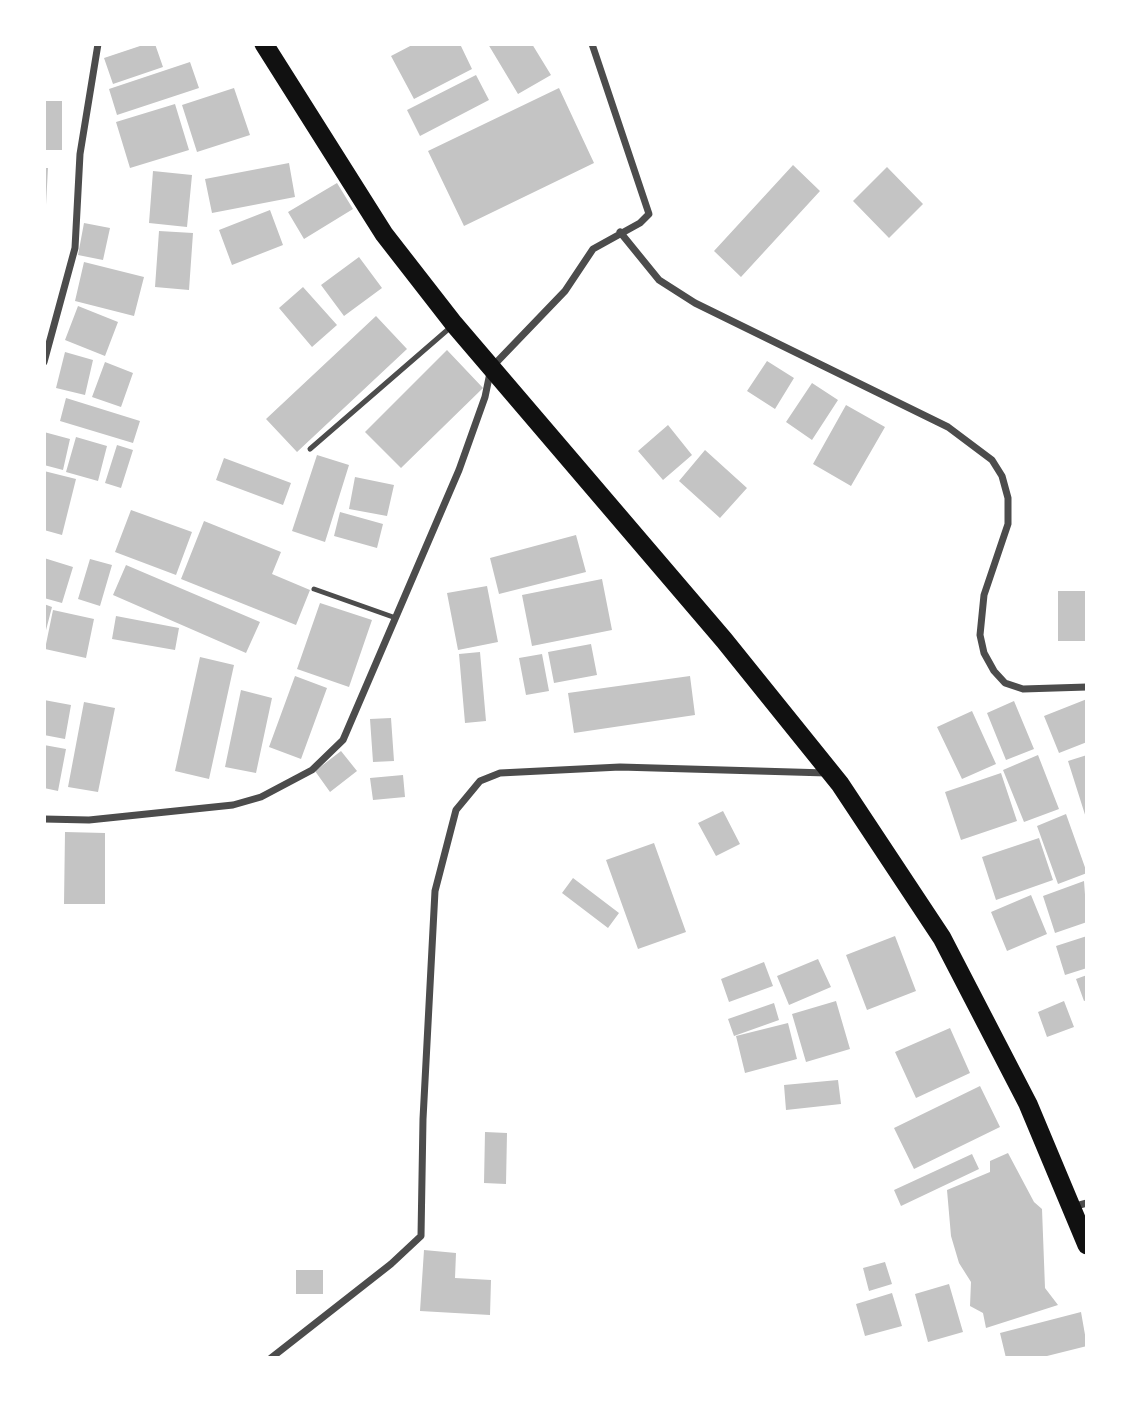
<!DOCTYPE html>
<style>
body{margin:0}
#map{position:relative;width:1131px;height:1402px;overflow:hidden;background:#fff;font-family:Mulish,sans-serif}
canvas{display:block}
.frame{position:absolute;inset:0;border:46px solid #fff;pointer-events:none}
</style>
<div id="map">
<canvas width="1131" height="1402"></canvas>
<div class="frame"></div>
</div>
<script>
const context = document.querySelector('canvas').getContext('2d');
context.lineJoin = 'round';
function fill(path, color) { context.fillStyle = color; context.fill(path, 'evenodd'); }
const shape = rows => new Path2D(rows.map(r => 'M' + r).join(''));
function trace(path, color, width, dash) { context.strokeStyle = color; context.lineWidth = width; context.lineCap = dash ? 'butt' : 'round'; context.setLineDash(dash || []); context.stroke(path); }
fill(shape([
 [146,44,155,44,163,67,113,84,104,58],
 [414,44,460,44,472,69,414,99,391,56],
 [488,44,532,44,551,75,518,94],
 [190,62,199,88,117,115,109,89],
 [476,75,489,100,420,136,407,110],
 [234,88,250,135,197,152,182,105],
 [559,88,594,163,464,226,428,151],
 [44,101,62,101,62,150,44,150],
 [175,104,189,150,130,168,116,122],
 [289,163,295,197,212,213,205,179],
 [793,165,820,191,741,277,714,251],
 [887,167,923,204,889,238,853,201],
 [44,168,48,168,46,205,44,205],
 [153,171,192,175,187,227,149,223],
 [337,183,353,209,304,239,288,212],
 [270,210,283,245,232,265,219,230],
 [84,223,110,228,103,260,78,255],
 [159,231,193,233,189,290,155,287],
 [359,257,382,288,344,316,321,285],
 [84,262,144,277,134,316,75,301],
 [303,287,337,325,312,347,279,308],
 [78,306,118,322,105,356,65,340],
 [376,316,407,349,297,452,266,419],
 [447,350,483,388,401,468,365,432],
 [65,352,93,360,85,395,56,388],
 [767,361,794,378,775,409,747,391],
 [105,362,133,373,121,407,92,397],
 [812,383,838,400,812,440,786,422],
 [66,398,140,421,133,443,60,421],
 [846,405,885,427,851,486,813,464],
 [668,425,692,455,663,480,638,451],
 [44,432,70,439,63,470,44,465],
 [76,437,107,446,98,481,66,472],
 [117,445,133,450,121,488,105,483],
 [705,450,747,488,720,518,679,481],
 [317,455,349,465,325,542,292,531],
 [224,458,291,483,283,505,216,480],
 [44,471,76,479,62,535,44,530],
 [355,477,394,485,387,516,349,509],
 [131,510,192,532,176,575,115,552],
 [340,512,383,524,377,548,334,536],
 [204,521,281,552,272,574,310,590,296,625,181,579],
 [576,535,586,572,499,594,490,558],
 [44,558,73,567,62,603,44,598],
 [90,559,112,565,100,606,78,599],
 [126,565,260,622,246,653,113,595],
 [602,579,612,630,532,646,522,595],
 [487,586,498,642,458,650,447,593],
 [1058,591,1087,591,1087,641,1058,641],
 [320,603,372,620,349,687,297,669],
 [44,604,52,607,45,634,44,634],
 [53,610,94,619,86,658,45,649],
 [116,616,179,628,175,650,112,639],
 [591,644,597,675,554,683,548,652],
 [480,652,486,721,465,723,459,654],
 [542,654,549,691,526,695,519,658],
 [200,657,234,665,209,779,175,771],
 [295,676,327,688,301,759,269,747],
 [690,676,695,715,574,733,568,693],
 [241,690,272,698,256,773,225,767],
 [1087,699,1087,742,1059,753,1044,716],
 [44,700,71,705,65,739,44,735],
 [1014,701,1034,749,1006,760,987,713],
 [84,702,115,708,98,792,68,787],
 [972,711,996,764,962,779,937,727],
 [391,718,394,761,373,762,370,719],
 [44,745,66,749,58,791,44,788],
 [341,751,357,771,330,792,315,771],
 [1038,755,1059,809,1024,822,1003,770],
 [1087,755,1087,821,1068,761],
 [1001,773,1017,821,961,840,945,792],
 [403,775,405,797,373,800,370,778],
 [723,811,740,844,716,856,698,823],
 [1066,814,1087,873,1058,884,1037,826],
 [65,832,105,833,105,904,64,904],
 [1039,838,1053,880,996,900,982,857],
 [654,843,686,932,638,949,606,860],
 [573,878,619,913,608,928,562,893],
 [1084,881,1087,922,1055,933,1043,896],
 [1031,895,1047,934,1007,951,991,912],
 [895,936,916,991,867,1010,846,955],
 [1087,936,1087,968,1065,975,1056,946],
 [818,959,831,987,789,1005,777,976],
 [764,962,773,986,729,1002,721,979],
 [1087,975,1087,1000,1084,1001,1076,979],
 [836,1001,850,1049,806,1062,792,1014],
 [1064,1001,1074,1027,1047,1037,1038,1012],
 [774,1003,779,1020,734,1036,728,1019],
 [788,1023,797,1059,745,1073,736,1036],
 [950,1028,970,1073,916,1098,895,1052],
 [838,1080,841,1104,786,1110,784,1085],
 [980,1086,1000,1127,914,1169,894,1128],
 [485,1132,507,1133,506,1184,484,1183],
 [1008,1153,1034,1202,1042,1209,1045,1288,1058,1305,986,1328,983,1313,970,1306,971,1282,959,1263,951,1236,947,1190,990,1172,990,1161],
 [972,1154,979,1169,901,1206,894,1190],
 [424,1250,456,1253,455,1278,491,1280,490,1315,420,1311],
 [885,1262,892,1284,869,1291,863,1268],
 [296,1270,323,1270,323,1294,296,1294],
 [949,1284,963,1332,928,1342,915,1294],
 [892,1293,902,1326,865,1336,856,1304],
 [1081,1312,1087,1346,1039,1358,1006,1358,1000,1333]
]), '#c4c4c4');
trace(shape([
 [310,449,452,326],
 [314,589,393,617]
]), '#4c4c4c', 5);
trace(shape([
 [620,232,659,280,695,303,948,427,992,460,1002,476,1008,498,1008,524,984,595,980,635,984,653,994,671,1005,683,1023,689,1087,687],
 [44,362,75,248,80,154,98,44],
 [44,819,89,820,233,805,261,797,312,770,343,740,459,470,485,397,491,368,565,291,593,249,640,223,649,214,592,44],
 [1072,1207,1087,1203],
 [271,1358,391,1264,421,1236,423,1119,435,891,456,810,480,781,500,773,620,767,827,773]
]), '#4c4c4c', 7);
trace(shape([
 [264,44,384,234,454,324,724,640,840,784,942,938,1028,1104,1087,1245]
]), '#111', 19);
</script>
